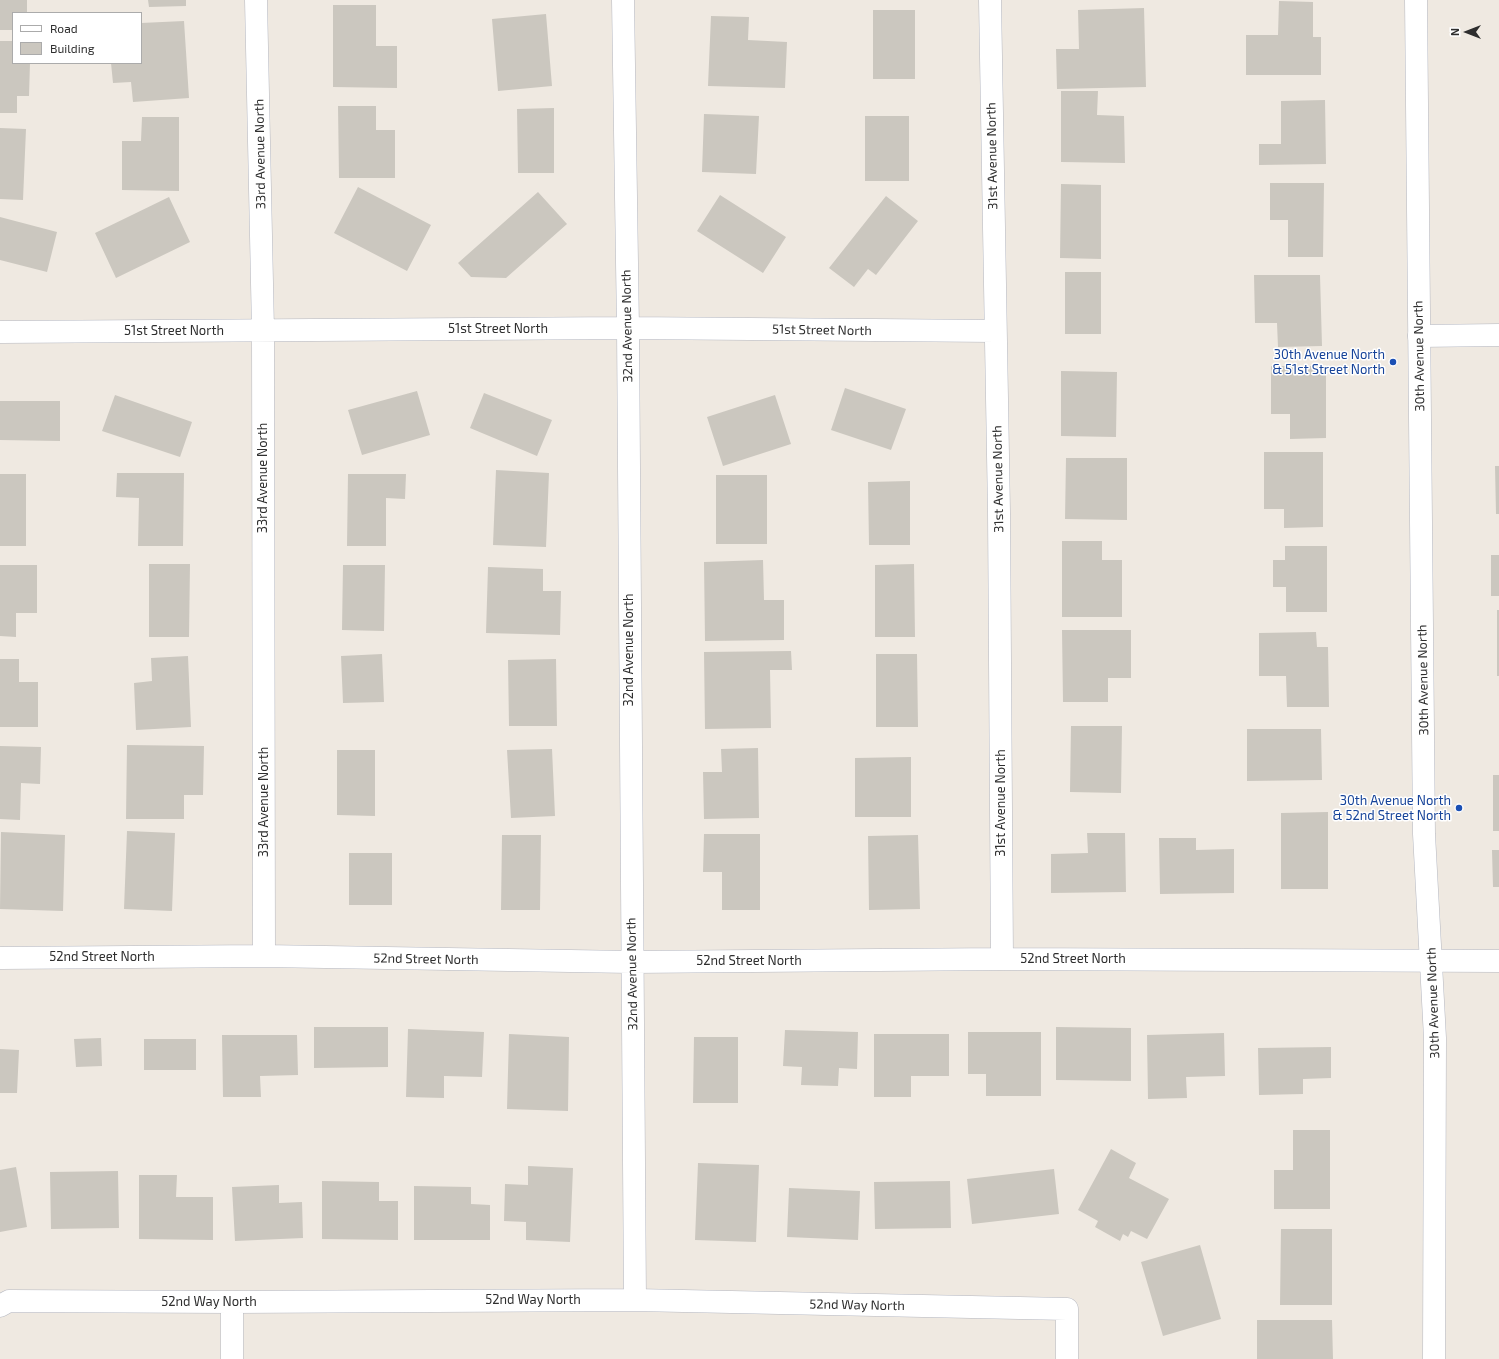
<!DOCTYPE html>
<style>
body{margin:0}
#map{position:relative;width:1499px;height:1359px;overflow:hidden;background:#efe9e1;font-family:"Exo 2",sans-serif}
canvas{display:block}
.legend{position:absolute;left:12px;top:12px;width:130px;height:52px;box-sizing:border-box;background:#fff;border:1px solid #ababab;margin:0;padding:5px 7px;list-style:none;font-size:12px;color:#2e2e2e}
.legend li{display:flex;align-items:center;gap:8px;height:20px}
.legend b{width:20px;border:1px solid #ababab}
.north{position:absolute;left:1447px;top:12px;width:40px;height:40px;-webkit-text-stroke:3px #fff;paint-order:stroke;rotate:270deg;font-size:11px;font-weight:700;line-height:16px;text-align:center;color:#2e2e2e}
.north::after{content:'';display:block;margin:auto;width:14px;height:18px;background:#2e2e2e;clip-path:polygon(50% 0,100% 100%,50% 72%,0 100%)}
</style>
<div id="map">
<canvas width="1499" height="1359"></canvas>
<ul class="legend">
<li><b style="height:5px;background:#fff"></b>Road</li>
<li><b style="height:11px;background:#cbc7bf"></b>Building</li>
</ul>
<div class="north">N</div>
</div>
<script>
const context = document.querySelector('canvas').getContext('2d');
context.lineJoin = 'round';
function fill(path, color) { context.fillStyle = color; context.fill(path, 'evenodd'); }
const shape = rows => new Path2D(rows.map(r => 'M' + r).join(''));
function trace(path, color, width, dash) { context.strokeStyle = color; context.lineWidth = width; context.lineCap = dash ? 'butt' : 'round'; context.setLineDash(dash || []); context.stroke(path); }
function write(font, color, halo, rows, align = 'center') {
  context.font = font + ' "Exo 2",sans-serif'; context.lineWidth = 3; context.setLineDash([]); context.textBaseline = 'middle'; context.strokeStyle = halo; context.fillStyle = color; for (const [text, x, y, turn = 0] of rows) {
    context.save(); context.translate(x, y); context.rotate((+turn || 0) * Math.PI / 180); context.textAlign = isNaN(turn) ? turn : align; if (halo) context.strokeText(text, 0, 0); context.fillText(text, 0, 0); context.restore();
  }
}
fill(shape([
 [0,0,27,0,27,13,13,13,13,30,0,30],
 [148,0,186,0,186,6,149,7],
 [1279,1,1313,2,1313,37,1321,37,1321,75,1246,75,1246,35,1278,35],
 [333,5,376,5,376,46,397,46,397,88,333,87],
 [1144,8,1146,87,1057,89,1056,49,1079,49,1078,10],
 [873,10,915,10,915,79,873,79],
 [546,14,552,86,498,91,492,19],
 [711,16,749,17,748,40,787,42,785,88,708,86],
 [184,21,189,98,133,102,131,82,113,83,111,63,141,63,141,23],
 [0,41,13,41,13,63,30,63,29,96,17,96,17,113,0,113],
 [1061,91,1098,91,1097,115,1124,116,1125,163,1061,162],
 [1325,100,1326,164,1259,165,1259,144,1281,144,1281,101],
 [338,106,376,106,376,130,395,130,395,178,339,178],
 [554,108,554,173,518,173,517,109],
 [704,114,759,116,756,174,702,172],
 [865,116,909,116,909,181,865,181],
 [142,117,179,117,179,191,122,190,122,141,141,141],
 [0,128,26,129,23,200,0,199],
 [1270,183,1324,183,1323,257,1288,257,1288,220,1270,220],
 [1061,184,1101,185,1101,259,1060,258],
 [358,187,431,225,407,271,334,233],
 [538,192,567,224,506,278,471,277,458,263],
 [720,195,786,237,763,273,697,231],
 [886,196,918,221,876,275,868,269,854,287,829,268],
 [169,197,190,242,116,278,95,233],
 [0,217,57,232,47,272,0,260],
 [1065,272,1101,272,1101,334,1065,334],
 [1254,275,1320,275,1322,346,1278,347,1277,323,1255,323],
 [1271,366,1326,366,1326,438,1290,439,1290,414,1271,414],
 [1061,371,1117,372,1116,437,1061,436],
 [845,388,906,409,891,450,831,430],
 [417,391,430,435,362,455,348,410],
 [484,393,552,420,537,456,470,428],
 [115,395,192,422,180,457,102,431],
 [775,395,791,444,723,466,707,417],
 [0,401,60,401,60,441,0,440],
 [1264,452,1323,452,1323,527,1284,528,1284,509,1264,509],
 [1066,458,1127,458,1127,520,1065,519],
 [1495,466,1499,466,1499,514,1496,514],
 [496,470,549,473,546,547,493,545],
 [117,473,184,473,183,546,138,546,139,498,116,497],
 [0,474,26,474,26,546,0,546],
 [348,474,406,474,405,499,386,498,386,546,347,546],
 [716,475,767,475,767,544,716,544],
 [910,481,910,545,869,545,868,482],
 [1062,541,1102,541,1102,560,1122,560,1122,617,1062,617],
 [1285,546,1327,546,1327,612,1286,612,1286,587,1273,587,1273,560,1285,560],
 [1491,555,1499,555,1499,596,1491,596],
 [763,560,764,600,784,600,784,640,705,641,704,562],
 [149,564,190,564,189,637,149,637],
 [914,564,915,637,875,637,875,565],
 [0,565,37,565,37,613,16,613,16,637,0,636],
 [343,565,385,565,384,631,342,630],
 [488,567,543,569,543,591,561,591,560,635,486,633],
 [1497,610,1499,610,1499,676,1497,676],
 [1062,630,1131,630,1131,678,1108,678,1108,702,1063,702],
 [1316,632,1317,647,1328,647,1329,707,1287,707,1286,676,1259,676,1259,633],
 [791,651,792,670,770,670,771,728,705,729,704,652],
 [382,654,384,702,343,703,341,656],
 [876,654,917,654,918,727,876,727],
 [188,656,191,727,136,730,134,683,152,681,151,658],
 [0,659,19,659,19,682,38,682,38,727,0,727],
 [556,659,557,726,509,726,508,660],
 [1071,726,1122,726,1121,793,1070,792],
 [1247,729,1321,729,1322,780,1247,781],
 [127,745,204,746,203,795,184,795,184,819,126,819],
 [0,746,41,747,40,784,21,783,20,820,0,819],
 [758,748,759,818,704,819,703,772,722,772,721,749],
 [552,749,555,816,511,818,507,750],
 [337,750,375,750,375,816,337,815],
 [911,757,911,817,855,817,855,758],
 [1493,775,1499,775,1499,831,1493,831],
 [1328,812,1328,889,1281,889,1281,813],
 [127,831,175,833,172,911,124,909],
 [1,832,65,835,63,911,0,909],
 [1087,833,1125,833,1126,892,1051,893,1051,854,1088,853],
 [704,834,760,834,760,910,722,910,722,872,703,872],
 [502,835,541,835,540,910,501,910],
 [918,835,920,909,869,910,868,836],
 [1159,838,1196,838,1196,850,1234,849,1234,893,1160,894],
 [1492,850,1499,850,1499,887,1493,887],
 [349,853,392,853,392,905,349,905],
 [314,1027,388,1027,388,1067,314,1068],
 [1056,1027,1131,1028,1131,1081,1056,1080],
 [408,1029,484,1032,482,1077,444,1076,444,1098,406,1097],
 [785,1030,858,1032,857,1069,839,1068,838,1086,801,1085,802,1067,783,1066],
 [968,1032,1041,1032,1041,1096,986,1096,986,1074,968,1074],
 [1224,1033,1225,1076,1186,1077,1187,1098,1148,1099,1147,1035],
 [509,1034,569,1037,568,1111,507,1109],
 [874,1034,949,1034,949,1076,911,1076,911,1097,874,1097],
 [222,1035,297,1035,298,1075,260,1076,261,1097,223,1097],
 [694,1037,738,1037,738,1103,693,1103],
 [101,1038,102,1066,76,1067,74,1039],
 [144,1039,196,1039,196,1070,144,1070],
 [1331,1047,1331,1078,1303,1079,1303,1094,1259,1095,1258,1048],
 [0,1049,19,1050,17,1093,0,1093],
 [1293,1130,1330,1130,1330,1209,1274,1209,1274,1170,1293,1170],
 [1111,1149,1136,1163,1129,1178,1169,1199,1147,1239,1131,1231,1128,1237,1123,1234,1120,1241,1095,1227,1098,1221,1078,1210],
 [698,1163,759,1165,756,1242,695,1240],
 [528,1166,573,1168,570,1242,526,1240,526,1222,504,1221,505,1184,528,1185],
 [16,1167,27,1227,0,1232,0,1170],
 [1054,1169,1059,1214,972,1224,967,1179],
 [118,1171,119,1228,51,1229,50,1172],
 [139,1175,177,1175,176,1197,213,1197,213,1240,139,1239],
 [322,1181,379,1182,379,1201,398,1201,398,1240,322,1239],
 [950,1181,951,1228,875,1229,874,1182],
 [279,1185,279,1203,302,1202,303,1238,235,1241,232,1187],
 [414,1186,471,1187,471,1204,490,1205,490,1240,414,1240],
 [789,1188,860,1191,858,1240,787,1237],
 [1281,1229,1332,1229,1332,1305,1280,1305],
 [1200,1245,1221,1319,1163,1336,1141,1262],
 [1257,1320,1332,1320,1333,1359,1257,1359]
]), '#cbc7bf');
const street = shape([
 [256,0,263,330,264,956],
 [623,0,628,328,635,1300],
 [990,0,999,512,1002,959],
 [0,332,628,328,995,331],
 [1419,336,1499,335],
 [0,958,264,956,631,962,1002,959,1499,961],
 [232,1302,232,1359],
 [0,1306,9,1301,232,1302,635,1300,1067,1309,1067,1359]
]);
const secondary = shape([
 [1416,0,1424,834,1435,1038,1434,1359]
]);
trace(street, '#b4b7c1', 23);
trace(secondary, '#b4b7c1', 23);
trace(street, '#fff', 22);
trace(secondary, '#fff', 22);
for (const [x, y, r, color] of [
 [1393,362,4,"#1a4fb4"],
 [1459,808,4,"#1a4fb4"]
]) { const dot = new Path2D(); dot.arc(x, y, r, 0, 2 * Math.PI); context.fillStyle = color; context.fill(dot); trace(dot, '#fff', 1.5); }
write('13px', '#2e2e2e', '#fff', [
 ["33rd Avenue North",260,154,-91],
 ["31st Avenue North",992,156,-91],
 ["32nd Avenue North",627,326,-91],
 ["51st Street North",498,329],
 ["51st Street North",822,330,1],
 ["51st Street North",174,331],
 ["30th Avenue North",1419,356,-91],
 ["33rd Avenue North",263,478,-90],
 ["31st Avenue North",998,479,-91],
 ["32nd Avenue North",629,650,-90],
 ["30th Avenue North",1423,680,-91],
 ["33rd Avenue North",264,802,-90],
 ["31st Avenue North",1001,803,-90],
 ["52nd Street North",102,957],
 ["52nd Street North",426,959,1],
 ["52nd Street North",1073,959],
 ["52nd Street North",749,961],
 ["32nd Avenue North",632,974,-91],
 ["30th Avenue North",1433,1003,-92],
 ["52nd Way North",533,1300],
 ["52nd Way North",209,1302],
 ["52nd Way North",857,1305,1]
]);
write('13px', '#164399', '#fff', [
 ["30th Avenue North",1385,355],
 ["& 51st Street North",1385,370],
 ["30th Avenue North",1451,801],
 ["& 52nd Street North",1451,816]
], 'right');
</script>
